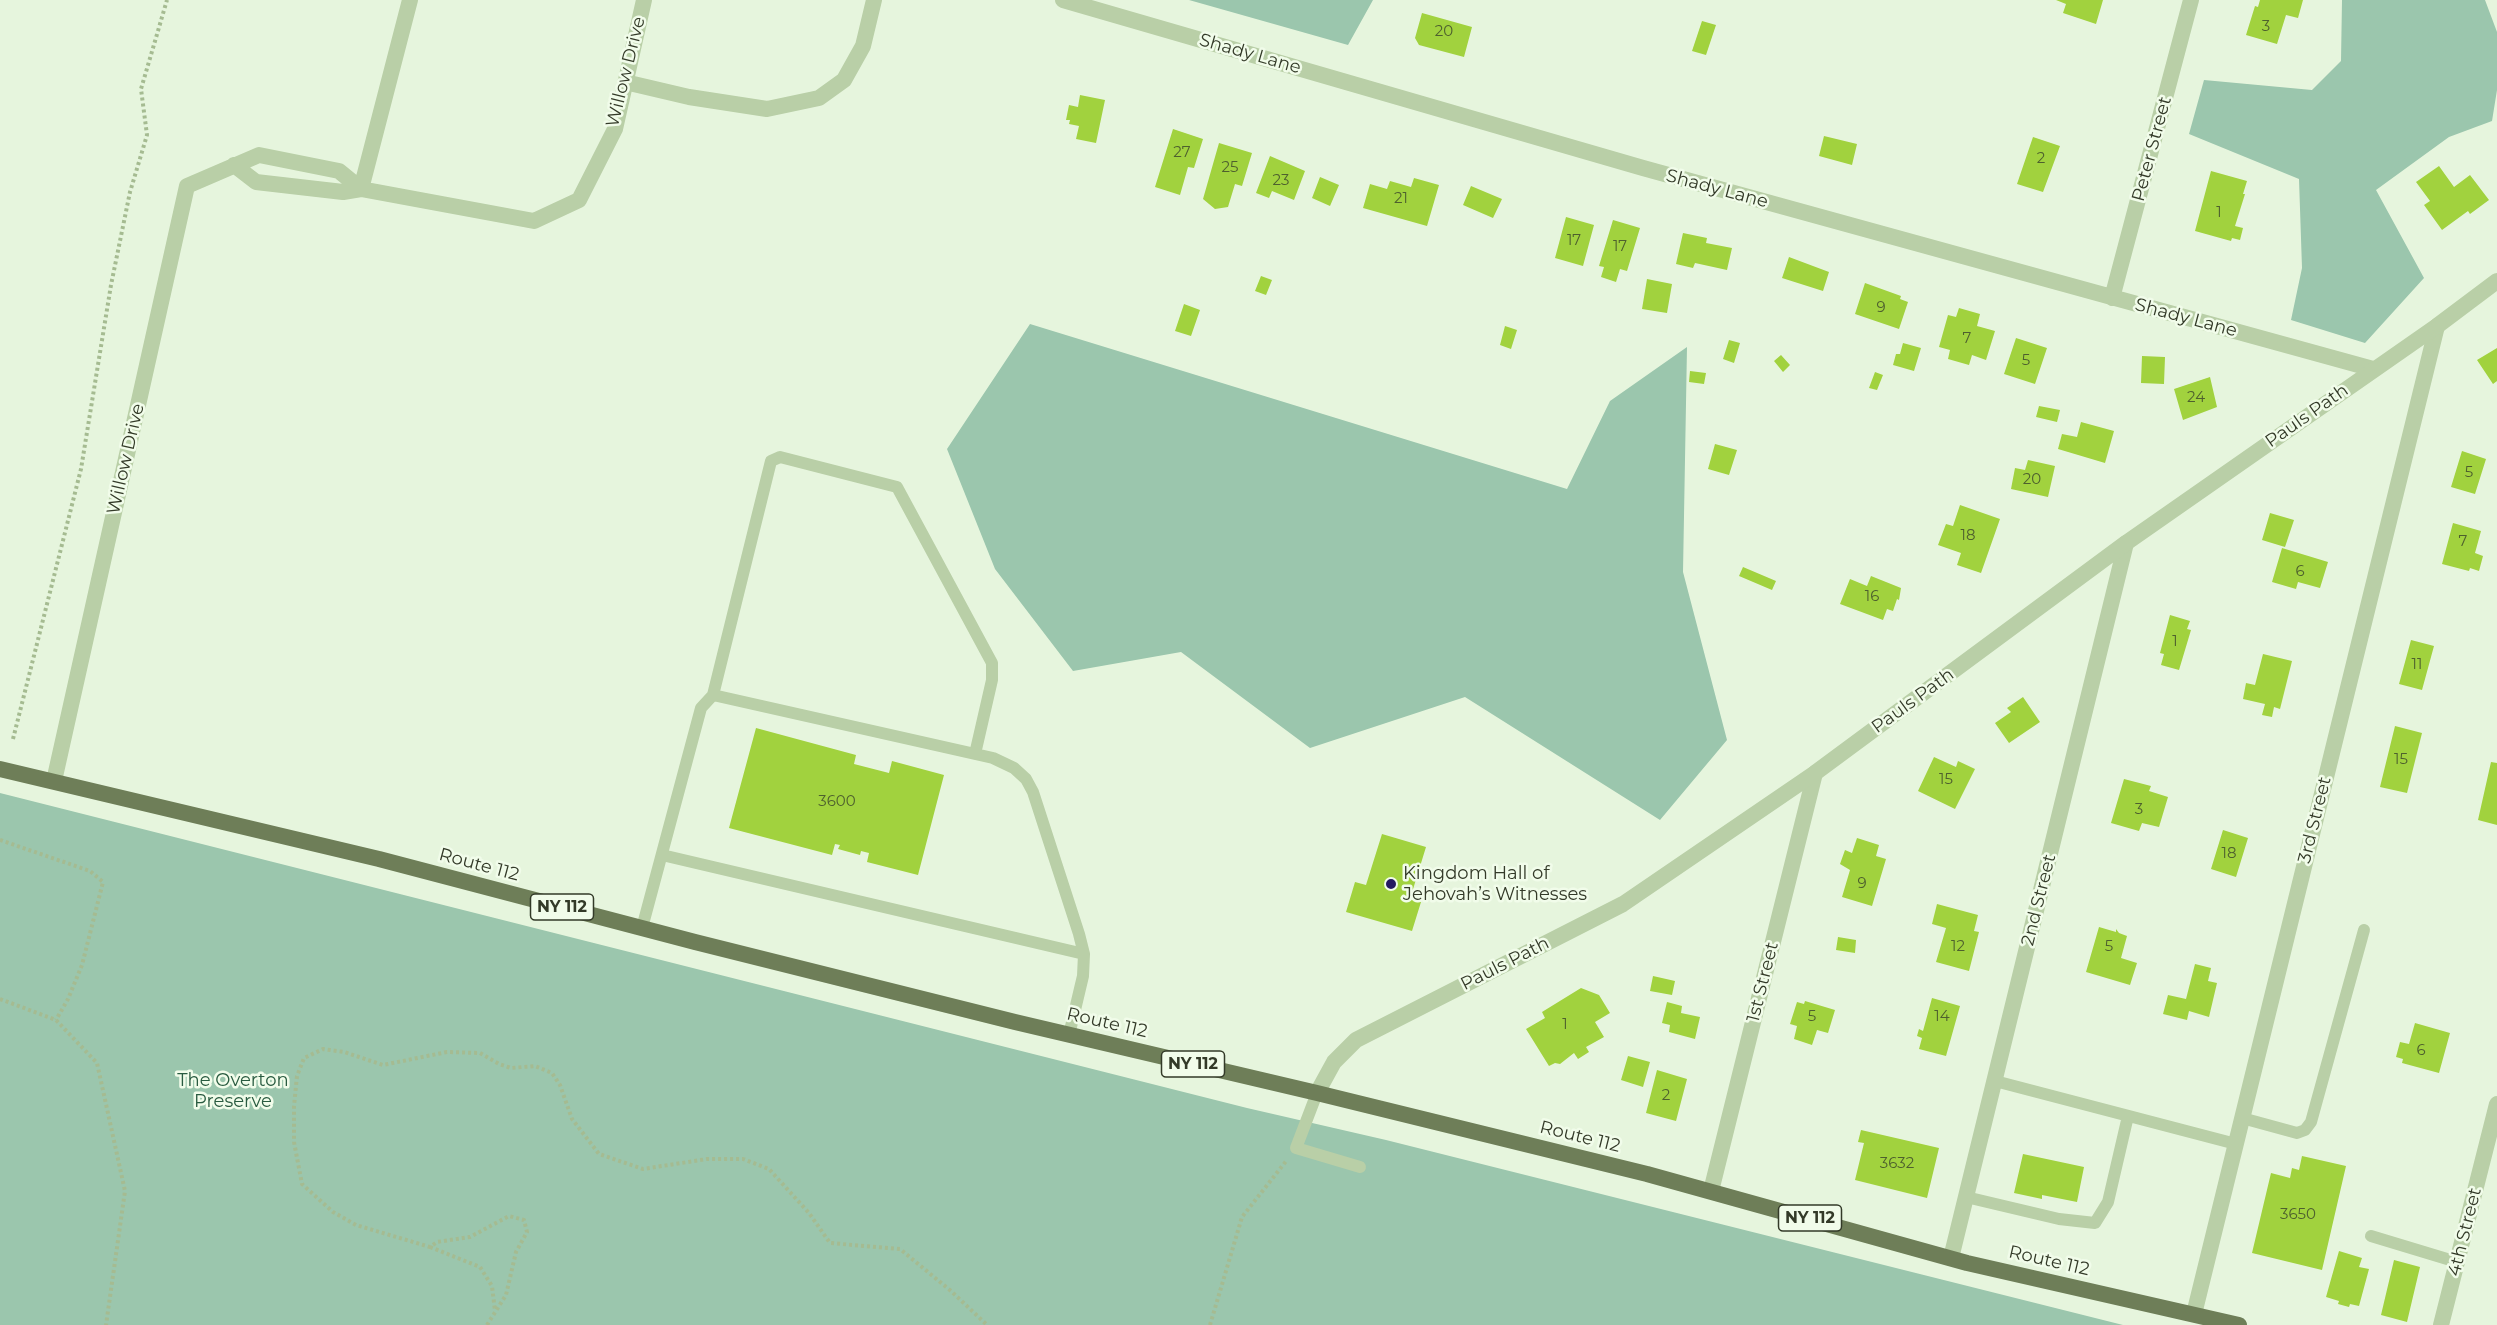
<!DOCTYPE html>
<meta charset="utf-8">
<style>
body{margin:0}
canvas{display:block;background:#e6f5dd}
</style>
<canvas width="2497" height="1325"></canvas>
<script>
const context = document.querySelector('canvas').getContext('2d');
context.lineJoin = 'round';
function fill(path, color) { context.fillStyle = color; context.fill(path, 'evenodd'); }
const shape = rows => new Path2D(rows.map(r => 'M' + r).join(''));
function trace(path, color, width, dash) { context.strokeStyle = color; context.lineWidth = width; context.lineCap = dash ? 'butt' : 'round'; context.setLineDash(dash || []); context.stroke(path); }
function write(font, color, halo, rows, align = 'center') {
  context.font = font + ' Montserrat,sans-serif'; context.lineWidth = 5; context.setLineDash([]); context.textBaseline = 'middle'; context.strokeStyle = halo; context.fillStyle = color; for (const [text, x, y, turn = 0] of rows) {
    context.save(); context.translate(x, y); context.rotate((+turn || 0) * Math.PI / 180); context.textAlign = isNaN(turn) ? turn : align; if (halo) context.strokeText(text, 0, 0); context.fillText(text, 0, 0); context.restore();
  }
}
fill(shape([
 [1189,0,1373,0,1348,45],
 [2342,0,2485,0,2497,32,2497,90,2492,121,2449,137,2376,190,2424,278,2365,343,2291,320,2302,268,2299,179,2189,134,2204,80,2312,90,2341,61],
 [1030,324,1567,489,1610,401,1687,347,1683,572,1727,740,1660,820,1465,697,1310,748,1181,652,1073,671,995,569,947,449],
 [0,793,1247,1108,1386,1140,2123,1325,0,1325]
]), '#9bc6ad');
fill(shape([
 [2056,0,2103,0,2096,24,2063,13,2066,4],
 [2260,0,2303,0,2298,18,2286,15,2277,44,2246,35,2255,6,2258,7],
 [1422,13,1472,27,1464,57,1419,45,1415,38],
 [1702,21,1716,25,1706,55,1692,51],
 [1080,95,1105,100,1096,143,1076,139,1079,126,1069,124,1070,120,1066,120,1069,105,1078,107],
 [1173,129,1203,139,1194,168,1188,167,1180,195,1155,187],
 [1824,136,1857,144,1852,165,1819,156],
 [2033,137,2060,146,2043,192,2017,184],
 [1219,143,1252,153,1242,186,1235,184,1228,207,1215,209,1203,199],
 [1270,156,1305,171,1294,200,1272,191,1269,198,1256,193],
 [2439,166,2454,187,2470,175,2489,200,2470,214,2468,211,2442,230,2424,205,2430,201,2416,182],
 [2211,171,2247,181,2243,194,2245,194,2235,226,2243,228,2240,240,2232,238,2231,241,2195,231],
 [1320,177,1339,185,1330,206,1312,198],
 [1414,178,1439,185,1427,226,1363,208,1370,184,1387,189,1390,181,1411,187],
 [1471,186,1502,199,1493,218,1463,205],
 [1566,217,1594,225,1583,266,1555,258],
 [1613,220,1640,228,1627,271,1620,269,1616,282,1601,277,1604,267,1599,266],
 [1683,233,1707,238,1706,243,1732,248,1727,270,1695,263,1693,268,1676,264],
 [1789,257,1829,272,1823,291,1782,278],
 [1261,276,1272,280,1266,295,1255,291],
 [1647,279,1672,284,1667,313,1642,309],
 [1865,283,1901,296,1900,299,1908,302,1899,329,1855,314],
 [1184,304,1200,310,1191,336,1175,331],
 [1959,308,1980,314,1977,326,1995,331,1986,360,1972,355,1969,365,1948,359,1950,350,1939,347,1948,315,1956,317],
 [1505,326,1517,330,1511,349,1500,345],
 [2016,338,2047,348,2035,384,2004,374],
 [1729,340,1740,343,1734,363,1723,359],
 [1903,343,1921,348,1914,371,1893,365,1896,354,1900,354],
 [2497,348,2497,381,2493,384,2477,360],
 [1781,355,1790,365,1783,372,1774,361],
 [2142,356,2165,357,2164,384,2141,383],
 [1690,371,1706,373,1704,384,1689,382],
 [1875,372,1883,375,1877,390,1869,388],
 [2210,377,2217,407,2183,420,2174,389],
 [2039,406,2060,410,2057,422,2036,417],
 [2081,422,2114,431,2105,463,2058,449,2062,434,2077,437],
 [1715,444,1737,450,1729,475,1708,469],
 [2462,451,2486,459,2475,494,2451,487],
 [2028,460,2055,466,2048,497,2011,489,2015,468,2025,470],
 [1960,505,2000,519,1981,573,1957,565,1961,553,1938,545,1946,524,1953,526],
 [2270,513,2294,520,2285,547,2262,540],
 [2453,523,2481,531,2475,553,2483,556,2479,571,2470,568,2469,571,2442,564],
 [2282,548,2328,562,2320,588,2298,582,2296,589,2272,582],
 [1743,567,1776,581,1772,590,1739,576],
 [1871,576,1901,588,1899,600,1897,599,1893,611,1887,609,1883,620,1840,604,1850,579,1867,586],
 [2170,615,2190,621,2187,629,2191,630,2179,670,2161,665,2164,654,2160,653],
 [2411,640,2434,646,2422,690,2399,684],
 [2263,654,2292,661,2280,709,2274,707,2272,717,2262,715,2265,704,2243,699,2246,683,2255,685],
 [2023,697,2040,722,2009,743,1995,723,2011,712,2007,708],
 [2395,726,2422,733,2407,793,2380,787],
 [756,728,856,755,854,764,889,773,892,761,944,775,918,875,867,862,869,853,861,851,860,855,838,849,840,845,835,844,832,855,729,828],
 [1934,757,1956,767,1958,761,1975,769,1955,809,1918,791],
 [2491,762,2497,763,2497,825,2478,820],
 [2124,779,2151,786,2149,791,2168,797,2159,827,2142,823,2139,831,2111,823],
 [2223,830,2248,838,2236,877,2211,869],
 [1382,834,1426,847,1410,899,1421,902,1412,931,1346,912,1355,882,1366,885],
 [1857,838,1879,845,1876,856,1886,859,1872,906,1842,897,1850,870,1840,864,1845,850,1852,853],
 [1937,904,1978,915,1974,931,1979,932,1969,971,1936,962,1946,928,1932,924],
 [2099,927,2116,932,2116,929,2119,933,2127,936,2121,958,2137,963,2130,985,2086,972],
 [1838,937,1856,940,1855,953,1836,950],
 [2195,964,2211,968,2208,981,2217,983,2209,1017,2189,1011,2187,1020,2163,1014,2168,995,2186,999],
 [1653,976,1675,981,1672,995,1650,991],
 [1581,988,1599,995,1610,1013,1595,1022,1604,1037,1586,1047,1589,1052,1578,1059,1574,1053,1560,1064,1555,1063,1549,1066,1526,1029,1545,1018,1542,1012],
 [1932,998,1960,1006,1946,1056,1919,1049,1922,1038,1917,1036,1919,1029,1923,1031],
 [1805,1001,1835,1010,1828,1033,1817,1030,1812,1045,1794,1039,1797,1026,1790,1024,1797,1002,1804,1004],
 [1667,1002,1682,1006,1681,1013,1700,1017,1695,1039,1669,1032,1670,1025,1662,1023],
 [2415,1023,2450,1033,2439,1073,2402,1063,2403,1059,2396,1057,2400,1042,2409,1044],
 [1628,1056,1650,1062,1643,1087,1621,1080],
 [1657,1070,1687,1079,1676,1121,1646,1113],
 [1861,1130,1939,1148,1927,1198,1855,1180,1864,1143,1858,1142],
 [2023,1154,2084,1167,2077,1202,2042,1195,2042,1199,2014,1193],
 [2302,1156,2346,1166,2322,1270,2252,1253,2271,1173,2290,1178,2292,1168,2299,1170],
 [2339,1251,2362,1258,2359,1267,2369,1269,2359,1306,2350,1304,2349,1307,2338,1304,2339,1301,2326,1297],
 [2394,1260,2420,1267,2407,1322,2381,1315]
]), '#a1d23e');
trace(shape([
 [13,739,81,469,111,285,130,192,147,135,141,89,167,0],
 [0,840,90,871,103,882,82,965,68,999,56,1020],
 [0,999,56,1020,97,1063,125,1191,106,1325],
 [430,1247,480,1267,492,1286,495,1311],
 [487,1325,506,1295,516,1252,527,1232,524,1220,509,1216,470,1237,437,1242,430,1247,356,1225,333,1212,302,1184,294,1142,294,1106,297,1076,304,1058,323,1049,344,1052,383,1065,447,1052,480,1053,499,1064,511,1068,535,1066,552,1073,560,1085,572,1119,599,1154,643,1169,707,1159,743,1159,769,1169,809,1213,830,1243,900,1249,951,1291,987,1325],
 [1210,1325,1242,1217,1287,1160]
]), '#a5bb91', 4, [3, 3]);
trace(shape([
 [713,695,771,461,780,457,897,487,992,663,992,680,975,754],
 [662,855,1084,954],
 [642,928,701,708,713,695,993,758,1014,768,1026,779,1033,792,1079,934,1084,954,1083,976,1069,1035],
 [1995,1081,2236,1144],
 [1317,1093,1296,1148,1360,1167],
 [2242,1118,2297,1133,2305,1130,2311,1122,2364,930],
 [1966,1197,2059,1219,2095,1223,2108,1202,2128,1116],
 [2371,1236,2457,1262]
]), '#b9cfa7', 12);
trace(shape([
 [1063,0,1643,168,2373,369],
 [625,82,689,97,767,109,819,98,844,80,863,46,874,0],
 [234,165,256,182,343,192,361,189,534,221,579,200,615,129,644,0],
 [361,189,410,0],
 [2112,298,2191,0],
 [54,781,187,186,259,155,339,171,361,189],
 [1711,1191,1815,773],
 [1951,1258,2126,543],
 [2194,1314,2437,326],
 [2441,1325,2497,1104]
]), '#b9cfa7', 16);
trace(shape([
 [1317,1093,1334,1062,1356,1040,1623,904,1815,773,2126,543,2437,326,2497,281]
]), '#b9cfa7', 16);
trace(shape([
 [0,769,379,859,695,942,1015,1022,1317,1093,1647,1174,1967,1263,2239,1325]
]), '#6e7e58', 16);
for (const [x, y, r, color] of [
 [1391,884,6,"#241961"]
]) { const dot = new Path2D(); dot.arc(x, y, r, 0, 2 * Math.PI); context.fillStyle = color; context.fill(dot); trace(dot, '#f1fcea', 2); }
write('15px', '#4e602e', null, [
 ["3",2266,27],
 ["20",1444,32],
 ["27",1182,153],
 ["2",2041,159],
 ["25",1230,168],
 ["23",1281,181],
 ["21",1401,199],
 ["1",2219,213],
 ["17",1574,241],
 ["17",1620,247],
 ["9",1881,308],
 ["7",1967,339],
 ["5",2026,361],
 ["24",2196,398],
 ["5",2469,473],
 ["20",2032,480],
 ["18",1968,536],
 ["7",2463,542],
 ["6",2300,572],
 ["16",1872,597],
 ["1",2175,642],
 ["11",2417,665],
 ["15",2401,760],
 ["15",1946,780],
 ["3600",837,802],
 ["3",2139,810],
 ["18",2229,854],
 ["9",1862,884],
 ["12",1958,947],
 ["5",2109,947],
 ["5",1812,1017],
 ["14",1942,1017],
 ["1",1565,1025],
 ["6",2421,1051],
 ["2",1666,1096],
 ["3632",1897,1164],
 ["3650",2298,1215]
]);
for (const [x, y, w] of [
 [562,907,63],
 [1193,1064,63],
 [1810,1218,63]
]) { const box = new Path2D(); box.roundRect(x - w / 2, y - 13, w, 26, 4.5); context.fillStyle = '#f1fcea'; context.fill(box); trace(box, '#333a28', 1.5); }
write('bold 16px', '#333a28', null, [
 ["NY 112",562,907],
 ["NY 112",1193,1064],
 ["NY 112",1810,1218]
]);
write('18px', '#333a28', '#f1fcea', [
 ["Shady Lane",1250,54,16],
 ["Willow Drive",626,72,-76],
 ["Peter Street",2152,149,-75],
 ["Shady Lane",1717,189,15],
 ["Shady Lane",2186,318,15],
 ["Pauls Path",2307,416,-35],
 ["Willow Drive",126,459,-77],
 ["Pauls Path",1913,701,-36],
 ["3rd Street",2315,820,-76],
 ["Route 112",479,865,15],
 ["2nd Street",2039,900,-76],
 ["Pauls Path",1505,964,-27],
 ["1st Street",1763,982,-76],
 ["Route 112",1107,1023,13],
 ["Route 112",1580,1137,14],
 ["4th Street",2465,1232,-76],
 ["Route 112",2049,1261,13]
]);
write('18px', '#333a28', '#f1fcea', [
 ["Kingdom Hall of",1403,874],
 ["Jehovah’s Witnesses",1403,895]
], 'left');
write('18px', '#295b40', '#f1fcea', [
 ["The Overton",233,1081],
 ["Preserve",233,1102]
]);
</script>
